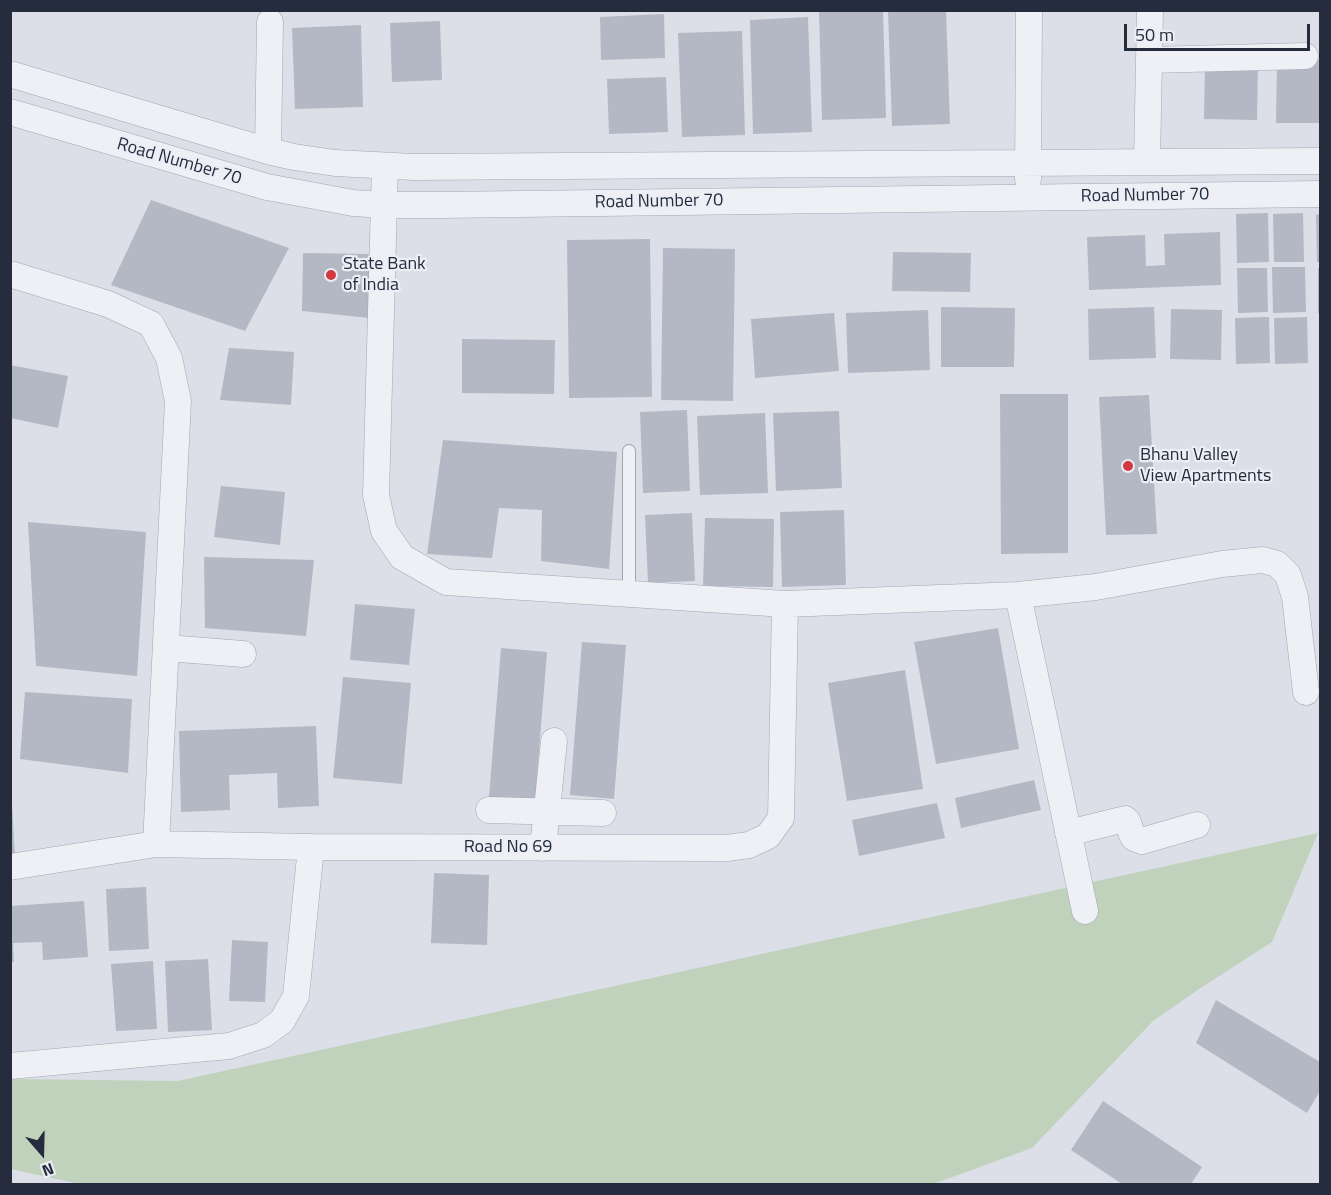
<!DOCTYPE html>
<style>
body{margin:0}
#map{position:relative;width:1331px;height:1195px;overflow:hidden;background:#dcdfe7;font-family:"Titillium Web",sans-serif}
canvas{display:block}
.frame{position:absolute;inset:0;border:12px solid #252c3e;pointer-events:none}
.north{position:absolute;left:12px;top:1123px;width:60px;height:60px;-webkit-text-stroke:4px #ebeef5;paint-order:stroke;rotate:160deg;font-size:16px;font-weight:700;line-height:24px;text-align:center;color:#252c3e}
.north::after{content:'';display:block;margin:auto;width:21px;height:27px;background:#252c3e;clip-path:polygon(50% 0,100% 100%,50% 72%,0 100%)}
.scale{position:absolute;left:1124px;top:24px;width:186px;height:27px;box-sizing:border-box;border:3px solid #252c3e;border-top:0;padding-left:8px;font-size:18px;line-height:21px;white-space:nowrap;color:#252c3e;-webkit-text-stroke:4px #ebeef5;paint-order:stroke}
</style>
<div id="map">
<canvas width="1331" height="1195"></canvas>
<div class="frame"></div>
<div class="north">N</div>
<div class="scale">50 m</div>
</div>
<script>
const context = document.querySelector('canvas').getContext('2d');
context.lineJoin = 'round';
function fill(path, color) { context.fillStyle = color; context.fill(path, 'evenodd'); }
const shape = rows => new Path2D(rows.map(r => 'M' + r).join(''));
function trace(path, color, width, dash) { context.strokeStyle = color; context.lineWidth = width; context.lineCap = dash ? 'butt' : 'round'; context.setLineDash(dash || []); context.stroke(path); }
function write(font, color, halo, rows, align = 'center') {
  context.font = font + ' "Titillium Web",sans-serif'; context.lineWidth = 4.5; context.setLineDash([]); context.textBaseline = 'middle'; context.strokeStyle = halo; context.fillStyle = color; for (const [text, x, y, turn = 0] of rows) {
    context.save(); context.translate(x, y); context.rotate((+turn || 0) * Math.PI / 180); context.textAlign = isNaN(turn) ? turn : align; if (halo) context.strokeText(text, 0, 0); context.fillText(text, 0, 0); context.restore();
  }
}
fill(shape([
 [1318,833,1272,942,1199,989,1153,1021,1032,1148,933,1184,80,1184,11,1169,11,1079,178,1081]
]), '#c0d1bc');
fill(shape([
 [819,10,883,10,886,118,822,120],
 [888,10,946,10,950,124,892,126],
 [664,14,665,58,601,60,600,17],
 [808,17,812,132,753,134,750,20],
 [440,21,442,80,392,82,390,23],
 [361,25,363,107,295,109,292,28],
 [742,31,745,135,682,137,678,33],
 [1277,60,1320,60,1320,123,1276,123],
 [1205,63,1258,64,1257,120,1204,119],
 [666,77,668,132,609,134,607,79],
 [151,200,289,248,245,331,111,285],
 [1268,213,1269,262,1237,263,1236,214],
 [1303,213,1304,262,1274,262,1273,214],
 [1320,214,1320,262,1317,262,1316,215],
 [1220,232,1221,285,1089,290,1087,237,1145,235,1146,266,1165,265,1164,234],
 [650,239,652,397,569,398,567,240],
 [663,248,735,249,733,401,661,400],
 [893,252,971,253,970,292,892,291],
 [303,253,371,254,369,318,302,311],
 [1272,267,1305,267,1306,312,1273,313],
 [1237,268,1267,268,1268,312,1238,313],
 [1318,268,1320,268,1320,313,1318,313],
 [941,307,1015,308,1014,367,941,367],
 [1154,307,1156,358,1089,360,1088,309],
 [1171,309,1222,310,1221,360,1170,359],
 [928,310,930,370,848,373,846,313],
 [834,313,839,371,755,378,751,319],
 [1269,317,1270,363,1236,364,1235,318],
 [1307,317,1308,363,1275,364,1274,318],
 [462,339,555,340,554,394,462,393],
 [229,348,294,352,291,405,220,400],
 [10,365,68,376,58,428,10,418],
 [1000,394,1068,394,1068,553,1001,554],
 [1149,395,1157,534,1106,535,1099,397],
 [687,410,690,491,643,493,640,412],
 [839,411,842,488,776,491,773,413],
 [765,413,768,493,700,495,697,416],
 [443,440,617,452,609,569,541,561,542,510,499,508,492,558,427,554],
 [221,486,285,492,280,545,214,537],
 [844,510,846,585,782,587,780,512],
 [692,513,695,581,648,583,645,515],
 [705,518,774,519,773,587,703,586],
 [28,522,146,532,137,676,36,666],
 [204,557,314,560,306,636,205,628],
 [355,604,415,609,409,665,350,660],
 [998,628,1019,749,936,764,914,642],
 [582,642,626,645,614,799,570,795],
 [501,648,547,652,535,801,489,797],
 [905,670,923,789,847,801,828,683],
 [343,677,411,683,402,784,333,778],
 [25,692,132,699,128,773,20,759],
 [316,726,319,806,278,808,277,773,229,775,230,810,181,812,179,731],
 [1034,780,1041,810,961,828,955,798],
 [937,803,945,838,859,856,852,820],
 [10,804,12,804,15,857,10,857],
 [434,873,489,875,487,945,431,943],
 [146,887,149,949,109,951,106,889],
 [84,901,88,957,43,960,42,942,13,943,14,962,10,962,10,906],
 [232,940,268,942,265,1002,229,1001],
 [208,959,212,1030,168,1032,165,961],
 [153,961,157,1029,116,1031,111,964],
 [1216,1000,1320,1062,1320,1091,1307,1113,1196,1043],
 [1103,1101,1202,1167,1191,1184,1122,1184,1071,1150]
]), '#b3b8c4');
const service = shape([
 [629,594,629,451]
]);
const minor = shape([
 [1149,60,1305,56],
 [10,74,268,151,294,157,335,163,414,167,1320,161],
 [10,112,267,187,353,203,384,205,439,205,1320,194],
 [268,151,270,22],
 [1147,162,1150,10],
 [385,166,376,495,384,531,402,557,446,582,785,604,1018,595,1096,587,1222,564,1263,560,1277,564,1288,575,1295,597,1306,692],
 [1028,179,1029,10],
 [10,274,108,304,151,324,169,358,178,401,156,844],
 [1018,595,1085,911],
 [167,648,243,654],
 [489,810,603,813],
 [1068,833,1125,819,1128,822,1132,835,1134,838,1142,841,1197,825],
 [543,848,554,741],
 [10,867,156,844,311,847,727,848,749,845,768,836,781,818,785,604],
 [10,1066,229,1046,263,1035,282,1021,296,996,311,847]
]);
trace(service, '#a1a6b1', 14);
trace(minor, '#a1a6b1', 27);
trace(service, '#eff0f5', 12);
trace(minor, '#eff0f5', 26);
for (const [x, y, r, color] of [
 [331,275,6,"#d53742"],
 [1128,466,6,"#d53742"]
]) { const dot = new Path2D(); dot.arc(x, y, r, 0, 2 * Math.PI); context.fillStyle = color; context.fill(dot); trace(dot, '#ebeef5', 2); }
write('18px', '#252c3e', '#ebeef5', [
 ["Road Number 70",179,162,16],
 ["Road Number 70",1145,196,-1],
 ["Road Number 70",659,202,-1],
 ["Road No 69",508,848]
]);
write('18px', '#252c3e', '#ebeef5', [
 ["State Bank",343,265],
 ["of India",343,286],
 ["Bhanu Valley",1140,456],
 ["View Apartments",1140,477]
], 'left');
</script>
